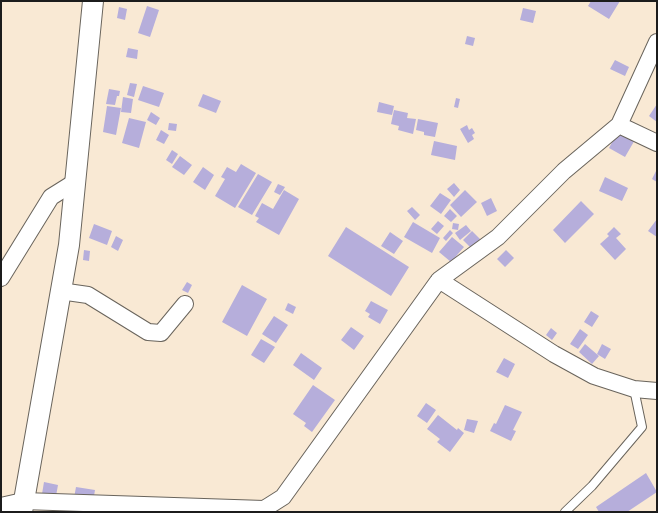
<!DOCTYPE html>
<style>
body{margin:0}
#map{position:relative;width:658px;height:513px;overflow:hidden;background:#f9e9d4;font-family:Delius,sans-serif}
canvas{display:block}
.frame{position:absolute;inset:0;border:2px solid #1c1c1c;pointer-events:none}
</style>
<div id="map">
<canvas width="658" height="513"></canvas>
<div class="frame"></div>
</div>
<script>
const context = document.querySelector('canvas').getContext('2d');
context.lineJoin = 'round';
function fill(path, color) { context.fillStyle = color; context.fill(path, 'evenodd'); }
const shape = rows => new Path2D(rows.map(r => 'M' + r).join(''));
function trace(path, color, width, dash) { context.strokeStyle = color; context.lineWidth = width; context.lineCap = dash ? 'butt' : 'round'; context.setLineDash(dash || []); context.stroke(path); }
fill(shape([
 [591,1,620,1,609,19,588,6],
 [147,6,159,10,150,37,138,33],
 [119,7,127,9,125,20,117,18],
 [523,8,536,11,533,23,520,20],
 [467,36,475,38,473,46,465,44],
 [128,48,138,50,137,59,126,57],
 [615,60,629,67,625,76,610,69],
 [130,83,137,84,134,97,127,95],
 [143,86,164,93,159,107,138,100],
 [109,89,120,91,119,96,117,96,115,105,106,104],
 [203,94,221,101,216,113,198,106],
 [123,97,133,99,131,113,121,112],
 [456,98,460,99,458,108,454,107],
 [379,102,394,106,392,115,377,112],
 [657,104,657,122,649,116],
 [107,106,121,108,116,135,103,132],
 [394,110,408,113,407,118,416,119,413,134,398,130,399,126,391,124],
 [151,112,160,118,156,125,147,120],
 [129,118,146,122,139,148,122,143],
 [418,119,438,123,435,137,424,135,424,132,416,130],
 [169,123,177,124,176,131,168,130],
 [467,125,469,130,472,128,475,133,472,135,474,139,468,143,460,129],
 [161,130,169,135,164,144,156,140],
 [617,133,625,137,628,134,636,138,625,157,609,148],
 [434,141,457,146,455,160,431,155],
 [172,150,178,154,172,164,166,160],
 [180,156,192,165,184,175,172,167],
 [241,164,256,173,235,208,215,196,225,179,221,177,227,167,236,172],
 [203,167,214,175,205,190,193,182],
 [657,169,657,182,652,179],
 [258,174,272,182,252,215,238,207],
 [605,177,628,188,622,201,599,191],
 [454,183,460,190,454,197,447,189],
 [278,184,285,187,280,195,274,192],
 [284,190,299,199,279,235,256,222,259,218,255,216,262,203,273,209],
 [465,190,477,202,461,217,450,205],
 [440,193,451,200,441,214,430,206],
 [491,198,497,211,487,216,481,203],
 [581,201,594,214,565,243,553,230],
 [412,207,420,215,415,220,407,211],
 [450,209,457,216,451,222,444,216],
 [657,219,657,237,648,231],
 [438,221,444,226,437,234,431,229],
 [413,222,440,238,432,253,404,237],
 [453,223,459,224,458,230,452,229],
 [94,224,112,231,107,245,89,238],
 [466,225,471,231,460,240,455,233],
 [346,227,409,267,391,296,328,256],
 [614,227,621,234,616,238,626,249,615,260,600,244,609,236,607,234],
 [450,230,453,233,446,241,443,238],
 [472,231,480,239,471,248,463,240],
 [390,232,403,241,394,254,381,246],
 [116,236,123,240,118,251,111,247],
 [452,237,464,247,451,262,439,252],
 [84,250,90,251,89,261,83,260],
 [506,250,514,258,505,267,497,259],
 [187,282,192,285,188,293,182,290],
 [242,285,267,299,247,336,222,322],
 [371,301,388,310,380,324,368,317,370,314,365,311],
 [288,303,296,307,293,314,285,310],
 [591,311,599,316,592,327,584,322],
 [274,316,288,325,276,343,262,334],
 [351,327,364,336,354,350,341,340],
 [551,328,557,333,552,340,546,335],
 [580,329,588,335,578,349,570,344],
 [261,339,275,347,264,363,251,355],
 [585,344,599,356,592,364,579,352],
 [602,344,611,349,605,359,597,354],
 [301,353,322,368,314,380,293,365],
 [504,358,515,364,508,378,496,372],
 [313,385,335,400,312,432,304,426,306,423,293,414],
 [426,403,436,410,427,423,417,416],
 [505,405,522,412,513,430,516,431,511,441,490,431,494,423,496,424],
 [438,415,457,430,458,428,464,433,450,452,437,442,440,439,427,429],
 [467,419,478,421,474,433,464,430],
 [646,473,657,492,627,512,599,512,596,507],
 [44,482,58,485,56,496,42,494],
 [76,487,95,490,93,502,74,498]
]), '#b6aedb');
const service = shape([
 [565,512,592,486,642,427,634,389]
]);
const minor = shape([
 [619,125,657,143],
 [1,278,51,197,75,182],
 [439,280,498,237,564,171,619,125,657,42],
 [60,291,88,295,148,332,161,333,185,304],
 [1,506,23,501,264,509,283,497,439,280,554,354,594,376,634,389,657,391]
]);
const tertiary = shape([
 [22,512,69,245,93,1]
]);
trace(service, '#69645c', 10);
trace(minor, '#69645c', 18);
trace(tertiary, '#69645c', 22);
trace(service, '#fff', 8);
trace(minor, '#fff', 16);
trace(tertiary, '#fff', 20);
</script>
